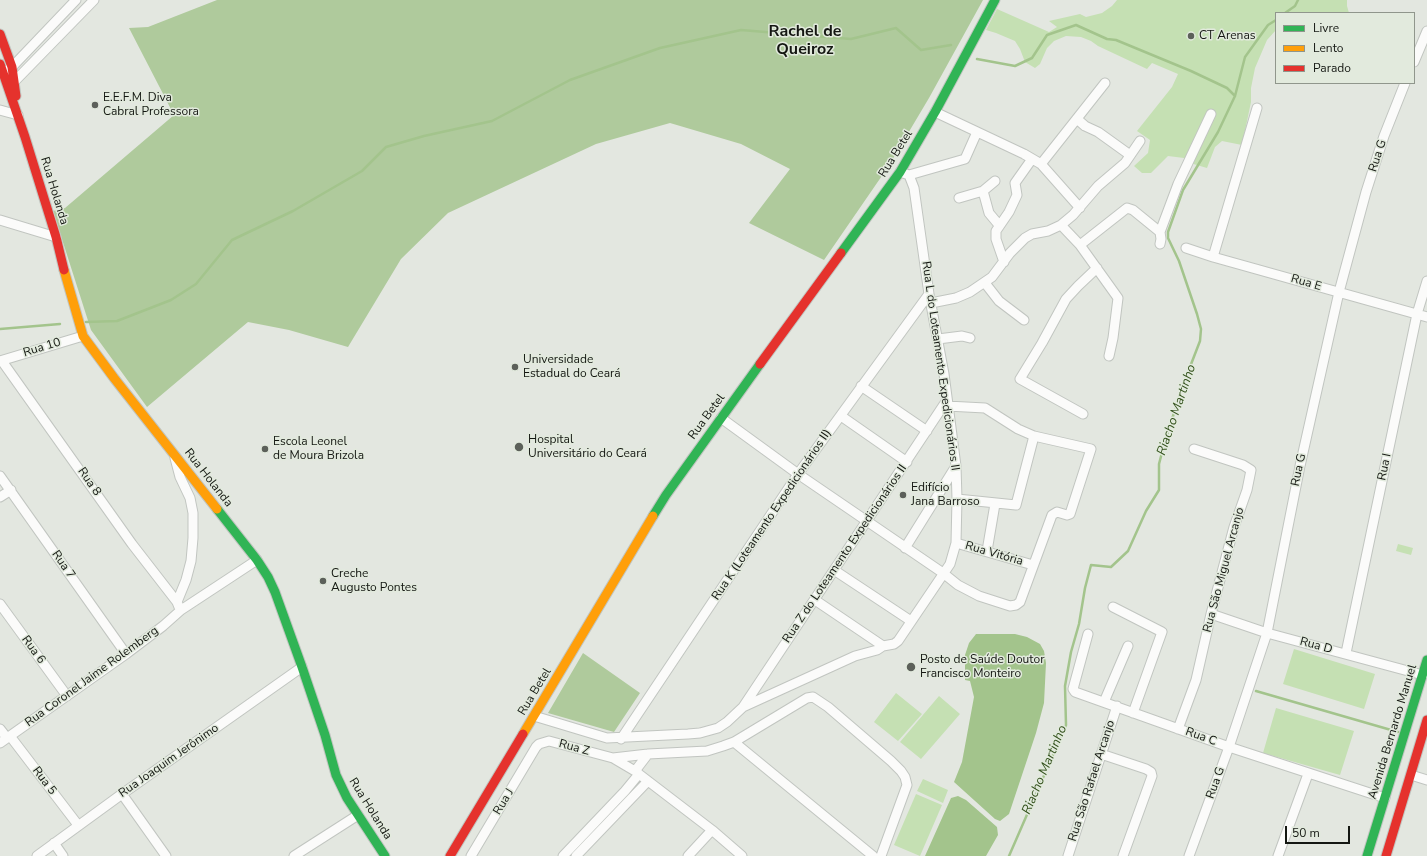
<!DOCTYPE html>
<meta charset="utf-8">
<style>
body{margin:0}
#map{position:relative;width:1427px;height:856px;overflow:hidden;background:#e3e7e0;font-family:"Nunito Sans",sans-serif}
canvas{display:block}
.legend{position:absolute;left:1275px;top:12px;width:140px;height:72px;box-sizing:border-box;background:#e2eadd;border:1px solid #90968c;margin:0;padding:5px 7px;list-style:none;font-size:12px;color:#141712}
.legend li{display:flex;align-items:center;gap:8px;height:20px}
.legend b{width:20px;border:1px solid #90968c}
.scale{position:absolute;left:1285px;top:826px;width:65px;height:18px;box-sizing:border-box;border:2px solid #141712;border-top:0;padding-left:5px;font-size:12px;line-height:14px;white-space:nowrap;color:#141712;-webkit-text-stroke:3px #e2eadd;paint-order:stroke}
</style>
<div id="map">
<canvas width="1427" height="856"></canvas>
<ul class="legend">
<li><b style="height:5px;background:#30b455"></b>Livre</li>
<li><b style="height:5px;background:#ff9f0a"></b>Lento</li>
<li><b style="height:5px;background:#e5322d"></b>Parado</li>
</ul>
<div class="scale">50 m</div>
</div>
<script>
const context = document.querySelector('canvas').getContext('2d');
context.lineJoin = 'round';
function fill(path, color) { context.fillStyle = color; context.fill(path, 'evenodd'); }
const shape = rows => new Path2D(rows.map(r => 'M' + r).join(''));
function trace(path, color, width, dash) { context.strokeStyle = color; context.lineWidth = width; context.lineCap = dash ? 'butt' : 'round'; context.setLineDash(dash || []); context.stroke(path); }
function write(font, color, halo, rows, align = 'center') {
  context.font = font + ' "Nunito Sans",sans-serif'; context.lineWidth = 3; context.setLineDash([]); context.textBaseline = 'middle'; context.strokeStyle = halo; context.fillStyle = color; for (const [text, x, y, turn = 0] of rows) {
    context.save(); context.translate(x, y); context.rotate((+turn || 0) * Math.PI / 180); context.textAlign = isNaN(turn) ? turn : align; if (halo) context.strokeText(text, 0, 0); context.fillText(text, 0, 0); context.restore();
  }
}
fill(shape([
 [1117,0,1347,0,1347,6,1349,13,1276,13,1276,30,1267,40,1255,68,1251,88,1251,102,1242,145,1222,141,1215,147,1207,168,1190,163,1184,158,1168,156,1151,173,1142,173,1134,166,1148,153,1150,140,1137,131,1172,87,1178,74,1152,63,1147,69,1098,46,1091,41,1081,37,1066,36,1054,41,1047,48,1040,64,1035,68,1025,62,1020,49,1015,41,996,33,986,30,997,9,1049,32,1057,27,1049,21,1080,14,1086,17,1102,13,1112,6],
 [1398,544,1413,548,1411,555,1396,551],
 [1294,649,1375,674,1364,709,1283,684],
 [896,693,922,714,898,741,874,722],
 [939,696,960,714,921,759,900,742],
 [1276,708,1354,731,1340,775,1263,753],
 [923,779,948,790,943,803,917,791],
 [916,794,942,805,920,856,894,845]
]), '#c5e0b3');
fill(shape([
 [217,0,983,0,929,98,888,167,824,260,749,223,790,169,741,144,670,123,596,144,448,213,401,259,348,347,289,330,248,322,147,407,91,330,53,211,65,208,174,115,129,28,148,27],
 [583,653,640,693,614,732,548,713]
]), '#afca9c');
fill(shape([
 [976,634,1015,634,1027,637,1040,644,1044,651,1046,663,1044,703,1036,733,1009,814,1000,821,995,819,954,782,962,762,974,697,970,681,965,680,965,655,969,643],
 [958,796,966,800,997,827,998,835,986,856,925,856,951,798]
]), '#a3c48c');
trace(shape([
 [1285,13,1295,6,1298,0],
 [977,59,1015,66,1032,58,1047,35,1076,25,1107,39,1116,40,1191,71,1227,88,1235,96],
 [86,322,117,321,171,300,196,284,232,240,293,211,362,171,386,147,424,136,492,121,570,80,660,48,741,30,851,39,896,28,921,50,951,45],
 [0,329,60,324],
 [1256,691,1398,732],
 [1009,856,1066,725,1065,686,1071,652,1079,624,1085,588,1091,565,1111,567,1128,551,1146,511,1159,490,1159,464,1165,441,1183,385,1200,341,1201,329,1197,314,1179,261,1168,238,1168,232,1183,190,1218,132,1235,96,1245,57,1268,25,1276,20]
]), '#a3c48c', 2.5);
const street = shape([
 [1414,62,1427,31],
 [9,69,12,67,76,0],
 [11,85,94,0],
 [0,110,18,115],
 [935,112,1024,154,1041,164,1080,208],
 [1077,119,1085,126,1098,132,1130,155],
 [1041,164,1105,83],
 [909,175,965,159,977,132],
 [983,191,989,213,999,225],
 [959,198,983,191,995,181],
 [0,220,56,237],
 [1061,225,1080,245,1118,298,1113,338,1109,356],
 [1160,244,1161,239,1160,232,1178,184,1211,114],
 [1080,245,1127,208,1133,210,1160,232],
 [1186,248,1213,257,1427,317],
 [1213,257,1257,108],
 [1004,262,996,239,996,231,1009,212,1017,195,1015,183,1032,159],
 [985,283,999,301,1024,320],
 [931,303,956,298,970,292,992,277,1010,253,1025,238,1032,234,1048,231,1061,225,1073,215,1098,186,1125,163,1140,141],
 [938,339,962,336,970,338],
 [0,361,83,336],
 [2,361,132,544,177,602],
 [861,386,927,431],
 [1083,414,1020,379,1042,343,1066,299,1078,286,1097,268],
 [841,416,907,462],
 [721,418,798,474,943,573,958,585,979,596,1010,606,1016,605,1020,602,1052,515,1057,512,1067,515,1070,514,1091,449,1034,436,1018,429,985,408,947,406],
 [175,458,180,477,190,498,193,513,193,538,191,561,186,580,177,602,179,607],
 [0,476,126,654],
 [0,497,11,490],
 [957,499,1016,505,1034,436],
 [956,543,1033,565],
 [905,548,956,466],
 [987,551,995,504],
 [834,570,911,621],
 [815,600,883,646],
 [0,604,67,696],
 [1113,607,1162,632,1133,713],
 [1211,614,1267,633,1423,675],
 [1088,634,1073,689,1075,692,1229,747,1385,798],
 [1346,653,1417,314,1427,281],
 [1104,702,1128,646],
 [743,707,947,400],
 [534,716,607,738,688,734,700,733,718,728,727,722,743,707,855,656,877,650,883,646,894,644,898,641,950,564,956,543,957,499,956,466,944,374,929,294,914,188,909,175,900,172],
 [0,729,7,738],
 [1178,729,1196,680,1211,614,1234,527,1247,490,1251,470,1243,465,1194,449],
 [10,736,78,825],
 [621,739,798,474,929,294],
 [734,742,873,856],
 [0,743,126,654,163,626,181,610,257,560],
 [1101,754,1146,769,1151,772,1152,776,1123,856],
 [613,758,648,754,707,751,723,746,734,742,807,698,813,697,828,707,891,761,901,771,905,777,907,785,881,856],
 [635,771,648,754],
 [1411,775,1427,780],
 [122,794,166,856],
 [54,843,63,856],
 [37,856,122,794,302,667],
 [294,856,358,815],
 [471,856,536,747,539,744,549,741,613,758,635,771,712,830,742,856],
 [563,856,625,791,639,774],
 [576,856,648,781],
 [688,856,712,830],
 [1068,856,1117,706],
 [1189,856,1229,747,1267,633,1300,466,1339,292,1366,192,1384,136,1405,83],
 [1278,856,1308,774]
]);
const fast = shape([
 [841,253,900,172,935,112,995,0],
 [217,509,257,560,268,577,275,592,302,667,325,735,336,775,347,798,385,856],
 [653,516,666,495,760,364],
 [1367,856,1427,660]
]);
const slow = shape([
 [64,270,83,336,114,378,217,509],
 [523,734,653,516]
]);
const jam = shape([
 [0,34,12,67,16,96],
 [0,64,25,137,56,237,64,270],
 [760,364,841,253],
 [450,856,523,734],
 [1386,856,1427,720]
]);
trace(street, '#c1c5c0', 11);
trace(fast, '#c1c5c0', 11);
trace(slow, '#c1c5c0', 11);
trace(jam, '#c1c5c0', 11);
trace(street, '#fbfbfa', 9);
trace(fast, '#30b455', 9);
trace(slow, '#ff9f0a', 9);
trace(jam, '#e5322d', 9);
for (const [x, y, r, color] of [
 [1191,36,4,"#5c605a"],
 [95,105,4,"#5c605a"],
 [515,367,4,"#5c605a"],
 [519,447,5,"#5c605a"],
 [265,449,4,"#5c605a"],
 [903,495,4,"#5c605a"],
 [323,581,4,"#5c605a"],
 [911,667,5,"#5c605a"]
]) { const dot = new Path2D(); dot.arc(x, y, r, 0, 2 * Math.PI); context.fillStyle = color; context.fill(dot); trace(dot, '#e2eadd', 1.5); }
write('12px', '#141712', '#e2eadd', [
 ["CT Arenas",1199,36],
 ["E.E.F.M. Diva",103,98],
 ["Cabral Professora",103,112],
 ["Universidade",523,360],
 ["Estadual do Ceará",523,374],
 ["Hospital",528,440],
 ["Universitário do Ceará",528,454],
 ["Escola Leonel",273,442],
 ["de Moura Brizola",273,456],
 ["Edifício",911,488],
 ["Jana Barroso",911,502],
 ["Creche",331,574],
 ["Augusto Pontes",331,588],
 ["Posto de Saúde Doutor",920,660],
 ["Francisco Monteiro",920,674]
], 'left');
write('12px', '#141712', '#e2eadd', [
 ["Rua Betel",896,154,-58],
 ["Rua G",1378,156,-72],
 ["Rua Holanda",54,191,73],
 ["Rua E",1306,283,16],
 ["Rua 10",42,348,-17],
 ["Rua L do Loteamento Expedicionários II",940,366,82],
 ["Rua Betel",707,417,-54],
 ["Rua I",1385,467,-78],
 ["Rua G",1299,470,-78],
 ["Rua Holanda",208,478,52],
 ["Rua 8",89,482,55],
 ["Rua K (Loteamento Expedicionários II)",772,515,-56],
 ["Rua Z do Loteamento Expedicionários II",845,554,-56],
 ["Rua Vitória",994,554,16],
 ["Rua 7",63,565,55],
 ["Rua São Miguel Arcanjo",1224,570,-75],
 ["Rua D",1316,646,15],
 ["Rua 6",33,650,54],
 ["Rua Coronel Jaime Rolemberg",92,677,-36],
 ["Rua Betel",535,692,-59],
 ["Avenida Bernardo Manuel",1393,732,-73],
 ["Rua C",1201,737,20],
 ["Rua Z",574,748,15],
 ["Rua Joaquim Jerônimo",169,761,-35],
 ["Rua 5",44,781,53],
 ["Rua São Rafael Arcanjo",1092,781,-72],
 ["Rua G",1216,783,-70],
 ["Rua J",504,802,-59],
 ["Rua Holanda",370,809,58]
]);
write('italic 13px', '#33511c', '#e2eadd', [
 ["Riacho Martinho",1177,410,-71],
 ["Riacho Martinho",1045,770,-67]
]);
write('bold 16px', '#141712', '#e2eadd', [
 ["Rachel de",805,32],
 ["Queiroz",805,50]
]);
</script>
